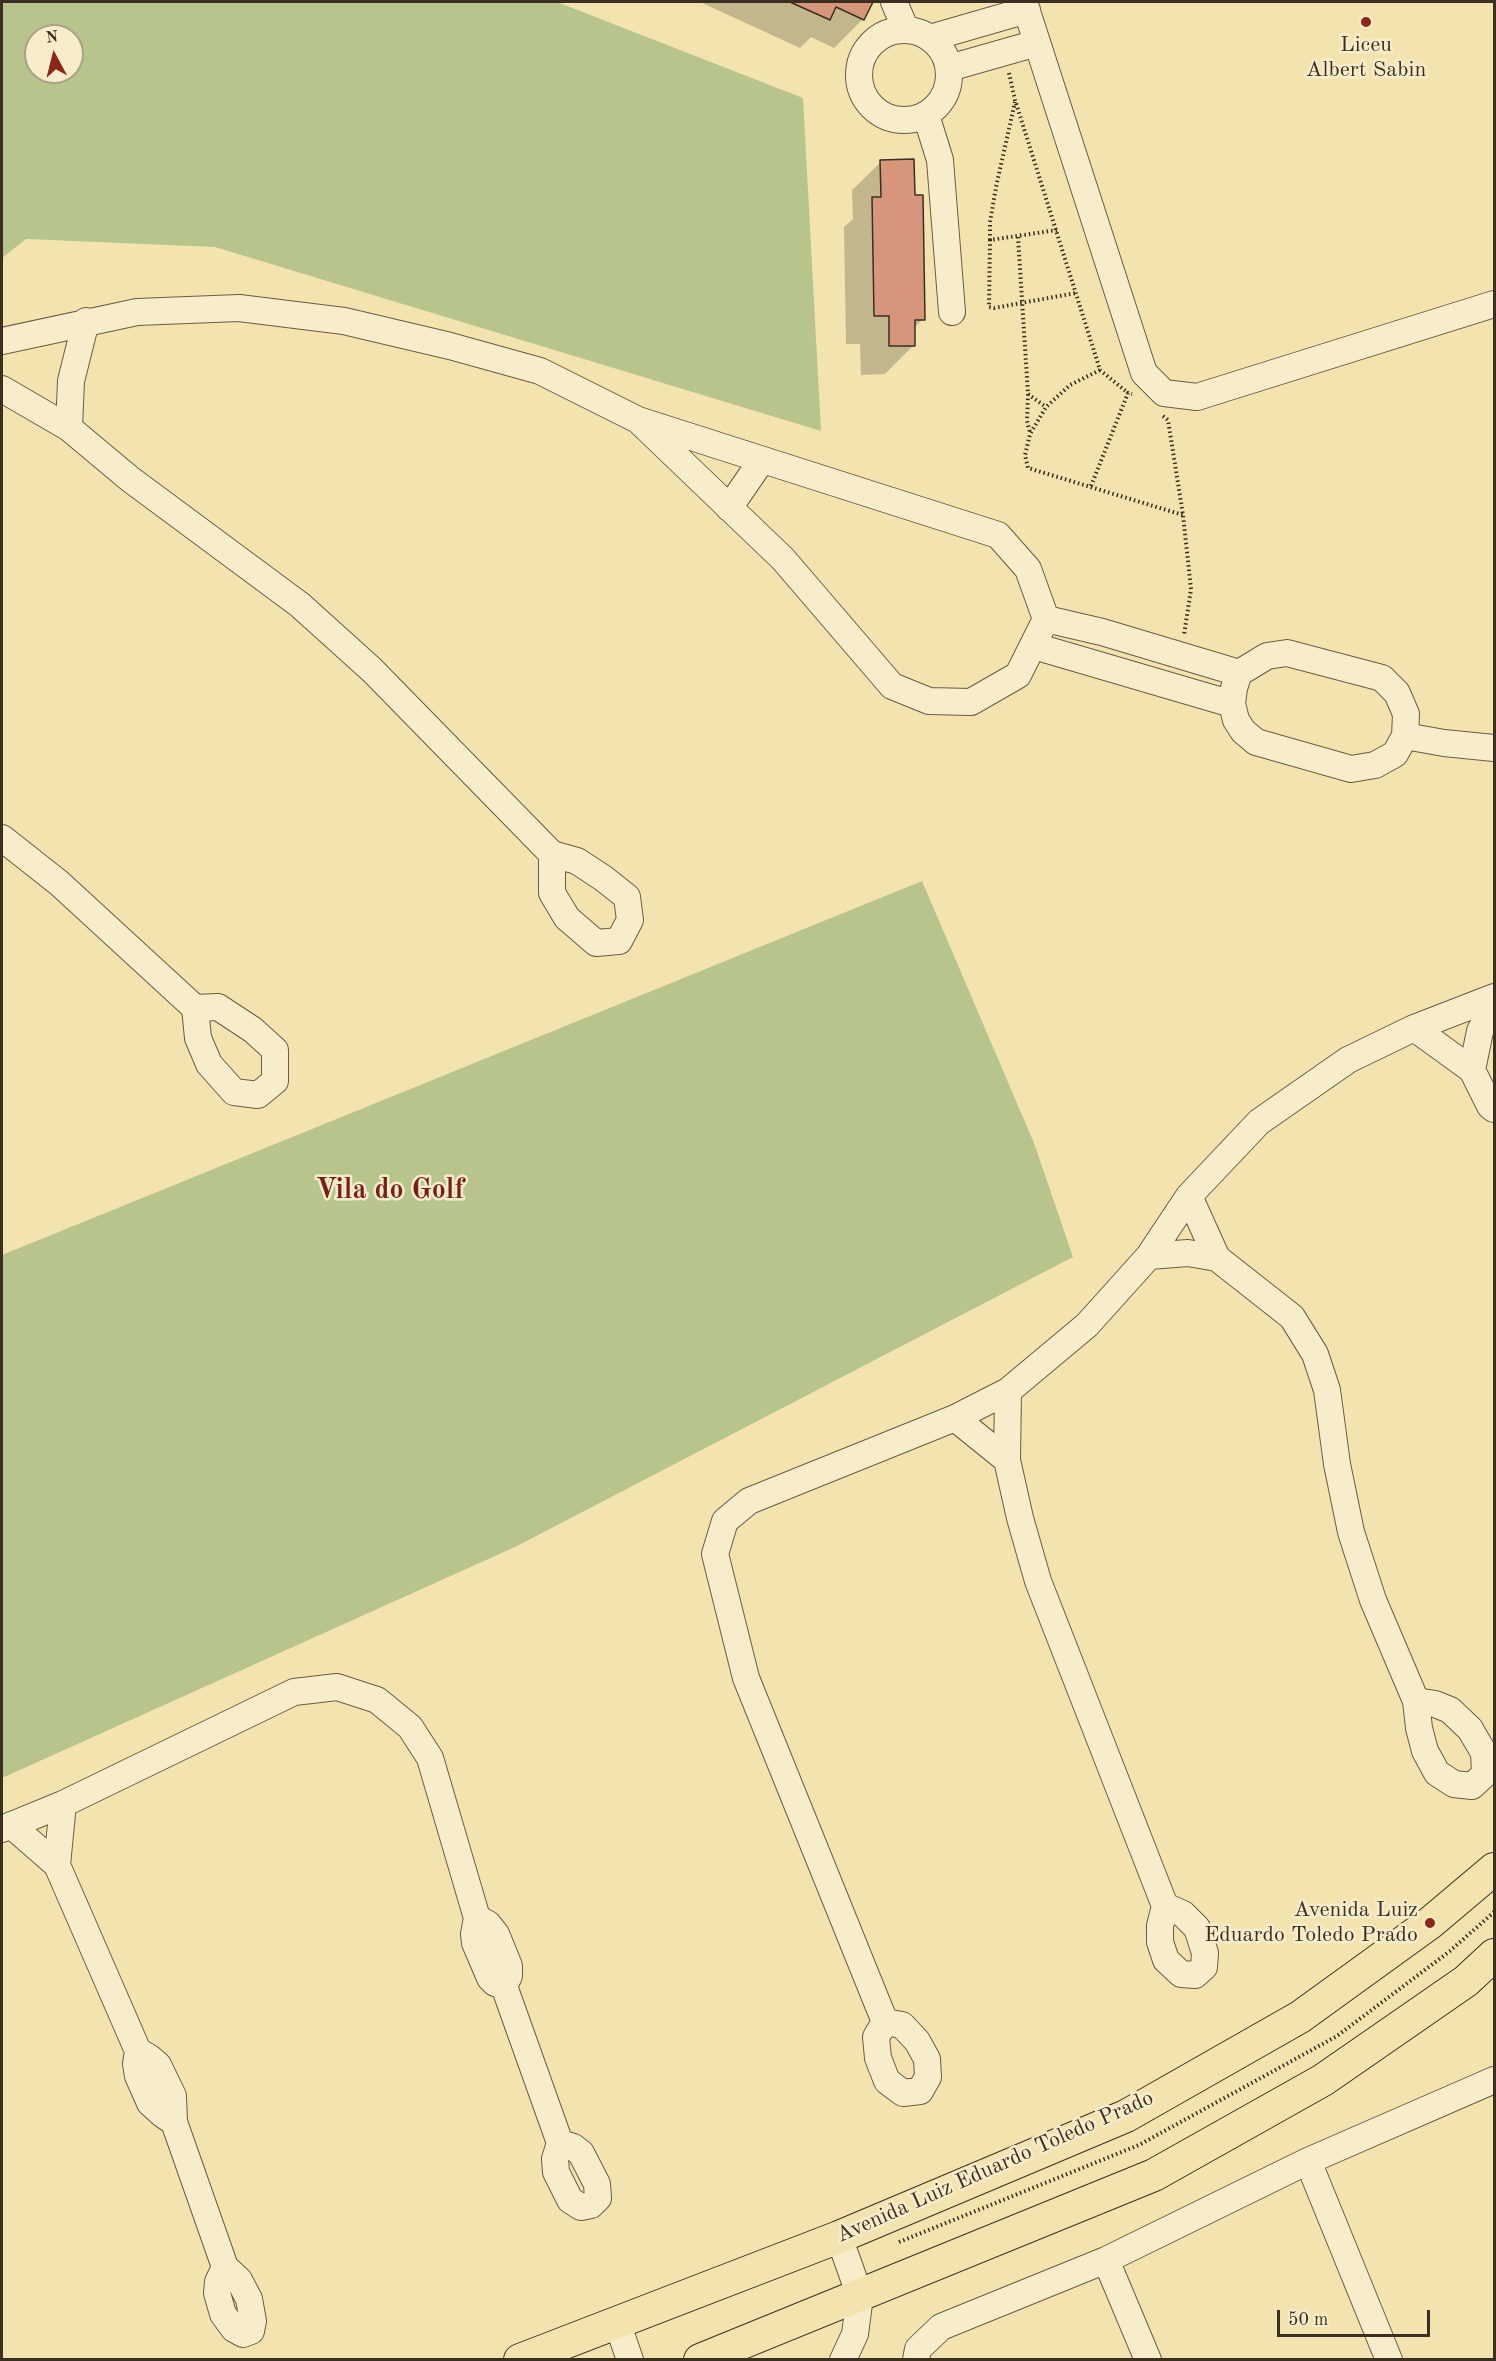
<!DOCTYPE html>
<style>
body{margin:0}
#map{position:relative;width:1496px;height:2361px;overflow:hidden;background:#f3e4af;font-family:"Old Standard TT",serif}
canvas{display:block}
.frame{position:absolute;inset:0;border:3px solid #3b2f21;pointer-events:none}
.north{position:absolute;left:24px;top:24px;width:60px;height:60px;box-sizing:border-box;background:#f7edcb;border:2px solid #aca187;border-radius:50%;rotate:353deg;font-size:16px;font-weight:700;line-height:24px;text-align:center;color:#3b2f21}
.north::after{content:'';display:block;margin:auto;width:21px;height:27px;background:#8f2418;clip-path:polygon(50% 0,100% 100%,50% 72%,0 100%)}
.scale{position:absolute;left:1277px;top:2310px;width:153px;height:27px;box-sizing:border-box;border:3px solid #3b2f21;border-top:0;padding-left:8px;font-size:18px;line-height:21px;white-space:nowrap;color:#3b2f21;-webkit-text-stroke:4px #f7edcb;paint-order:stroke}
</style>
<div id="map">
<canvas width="1496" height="2361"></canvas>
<div class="frame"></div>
<div class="north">N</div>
<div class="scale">50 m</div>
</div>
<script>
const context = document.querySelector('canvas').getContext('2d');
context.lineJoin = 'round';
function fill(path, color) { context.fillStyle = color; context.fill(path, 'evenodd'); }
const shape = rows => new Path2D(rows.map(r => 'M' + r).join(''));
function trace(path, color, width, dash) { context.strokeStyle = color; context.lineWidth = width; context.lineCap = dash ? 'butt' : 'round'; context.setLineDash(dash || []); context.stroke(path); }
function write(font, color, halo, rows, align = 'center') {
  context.font = font + ' "Old Standard TT",serif'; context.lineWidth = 5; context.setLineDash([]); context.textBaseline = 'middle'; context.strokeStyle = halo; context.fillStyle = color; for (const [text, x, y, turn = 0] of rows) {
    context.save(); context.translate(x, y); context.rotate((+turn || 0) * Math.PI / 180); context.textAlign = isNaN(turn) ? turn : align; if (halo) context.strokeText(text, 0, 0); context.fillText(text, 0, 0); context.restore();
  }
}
fill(shape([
 [2,2,557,2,803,98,821,431,215,247,26,239,2,258],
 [36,36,72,36,72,72,36,72],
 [922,881,1034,1143,1073,1257,515,1547,2,1778,2,1255]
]), '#b7c58d');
fill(shape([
 [700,2,871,2,863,19,834,48,811,37,800,48],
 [881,162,923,319,914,328,914,345,885,374,861,375,860,344,846,344,844,227,853,219,852,190]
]), '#0003');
const building = shape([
 [790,2,873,2,864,20,836,7,830,20,790,2],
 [914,159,915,195,923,195,925,320,915,320,915,346,889,346,889,316,874,316,872,197,881,197,880,160,914,159]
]);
fill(building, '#d7967c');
trace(building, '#3b2f21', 1.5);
const minor = shape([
 [894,2,906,30],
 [1024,2,1144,373,1164,393,1197,397,1494,304],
 '859 75a45 45 0 1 1 90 0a45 45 0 1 1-90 0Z',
 [930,38,1027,10],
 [949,68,1037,43],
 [926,115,940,160,952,312],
 [86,321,71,381,69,428,130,479,300,605,372,670,552,854,577,861,603,878,627,897,630,920,619,941,596,943,567,918,552,893,552,854],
 [2,341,137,312,239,308,344,321,450,346,540,371,638,420],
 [2,389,69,428],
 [638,420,998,535,1028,569,1046,619,1018,675,971,702,929,701,892,686,783,559,638,420],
 [729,508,762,460],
 [1046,619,1102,632,1239,673],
 [1034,646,1232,704],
 [1287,653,1382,678,1397,693,1406,714,1405,736,1395,754,1375,765,1351,769,1256,742,1243,731,1236,720,1232,704,1234,688,1239,673,1267,656,1287,653],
 [1405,736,1444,743,1494,748],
 [2,838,59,883,195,1008,198,1038,209,1064,234,1092,258,1095,275,1081,275,1050,253,1030,218,1007,195,1008],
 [1494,1004,1480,1031,1472,1070,1490,1106,1494,1109],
 [1414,1028,1472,1070],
 [1189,1196,1217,1258,1292,1317,1315,1354,1327,1390,1337,1464,1351,1532,1373,1600,1416,1701,1419,1728,1425,1751,1437,1773,1454,1784,1472,1786,1485,1774,1484,1753,1470,1729,1450,1710,1435,1704,1416,1701],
 [1149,1256,1188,1253,1217,1258],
 [1008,1391,1007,1460,1020,1518,1038,1581,1165,1906,1160,1926,1160,1942,1166,1960,1181,1974,1195,1975,1204,1967,1205,1953,1197,1928,1183,1914,1165,1906],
 [955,1418,1007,1460],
 [63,1804,57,1865,138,2051],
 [11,1825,57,1865],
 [2,1829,63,1804,294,1692,337,1687,377,1700,410,1727,430,1758,477,1918],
 [504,1986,495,1983,490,1978,475,1943,474,1934,477,1918,488,1924,496,1934,509,1966,509,1976,504,1986,560,2143,555,2159,556,2172,570,2200,581,2207,591,2205,598,2198,597,2184,581,2153,573,2147,560,2143],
 [885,2022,746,1678,715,1554,725,1521,749,1501,955,1418,1008,1391,1087,1325,1149,1256,1189,1196,1259,1122,1348,1060,1414,1028,1494,997],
 [885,2022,902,2025,917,2041,927,2059,928,2077,920,2091,903,2093,887,2081,878,2058,876,2037,885,2022],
 [174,2122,162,2114,150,2103,138,2076,136,2064,138,2051,150,2058,158,2065,173,2096,174,2122,225,2267,239,2280,249,2299,253,2321,251,2331,243,2334,234,2329,223,2314,217,2293,218,2282,225,2267],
 [1308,2161,1389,2360],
 [839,2237,860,2296,855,2334,843,2360],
 [1106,2260,1148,2360],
 [617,2322,630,2360],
 [916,2360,918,2349,941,2327,1106,2260,1308,2161,1494,2080]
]);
const major = shape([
 [520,2360,839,2237,1126,2116,1300,2017,1430,1923,1494,1869],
 [700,2360,1154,2175,1323,2080,1466,1981,1494,1955]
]);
trace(minor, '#695c44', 28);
trace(major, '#3b2f21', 34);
trace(shape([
 [1009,73,1015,100,1100,370,1128,393],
 [1057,230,990,240,989,307,994,308,1076,293],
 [1018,237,1028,394,1027,421,1030,433],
 [990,240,990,222,996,187,1015,102],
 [1100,370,1070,385,1046,407,1030,434,1025,455,1028,468,1183,515],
 [1028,394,1046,407],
 [1163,416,1168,420,1183,515,1191,589,1184,635],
 [1091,486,1128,393,1132,394],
 [899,2242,1139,2145,1337,2036,1450,1951,1494,1912]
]), '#3b2f21', 4, [1.5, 3]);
trace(minor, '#f7edcb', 26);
trace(major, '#f3e4af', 32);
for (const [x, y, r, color] of [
 [1366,22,6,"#8f2418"],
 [1430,1923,6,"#8f2418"]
]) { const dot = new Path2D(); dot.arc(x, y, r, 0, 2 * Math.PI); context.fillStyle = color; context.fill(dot); trace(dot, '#f7edcb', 2); }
write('22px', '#3b2f21', '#f7edcb', [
 ["Liceu",1366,45],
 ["Albert Sabin",1366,70],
 ["Avenida Luiz",1418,1910,"right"],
 ["Eduardo Toledo Prado",1418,1935,"right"]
]);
write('22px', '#3b2f21', '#f7edcb', [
 ["Avenida Luiz Eduardo Toledo Prado",995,2167,-24]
]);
write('bold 28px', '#7a1f14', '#f7edcb', [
 ["Vila do Golf",390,1191]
]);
</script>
